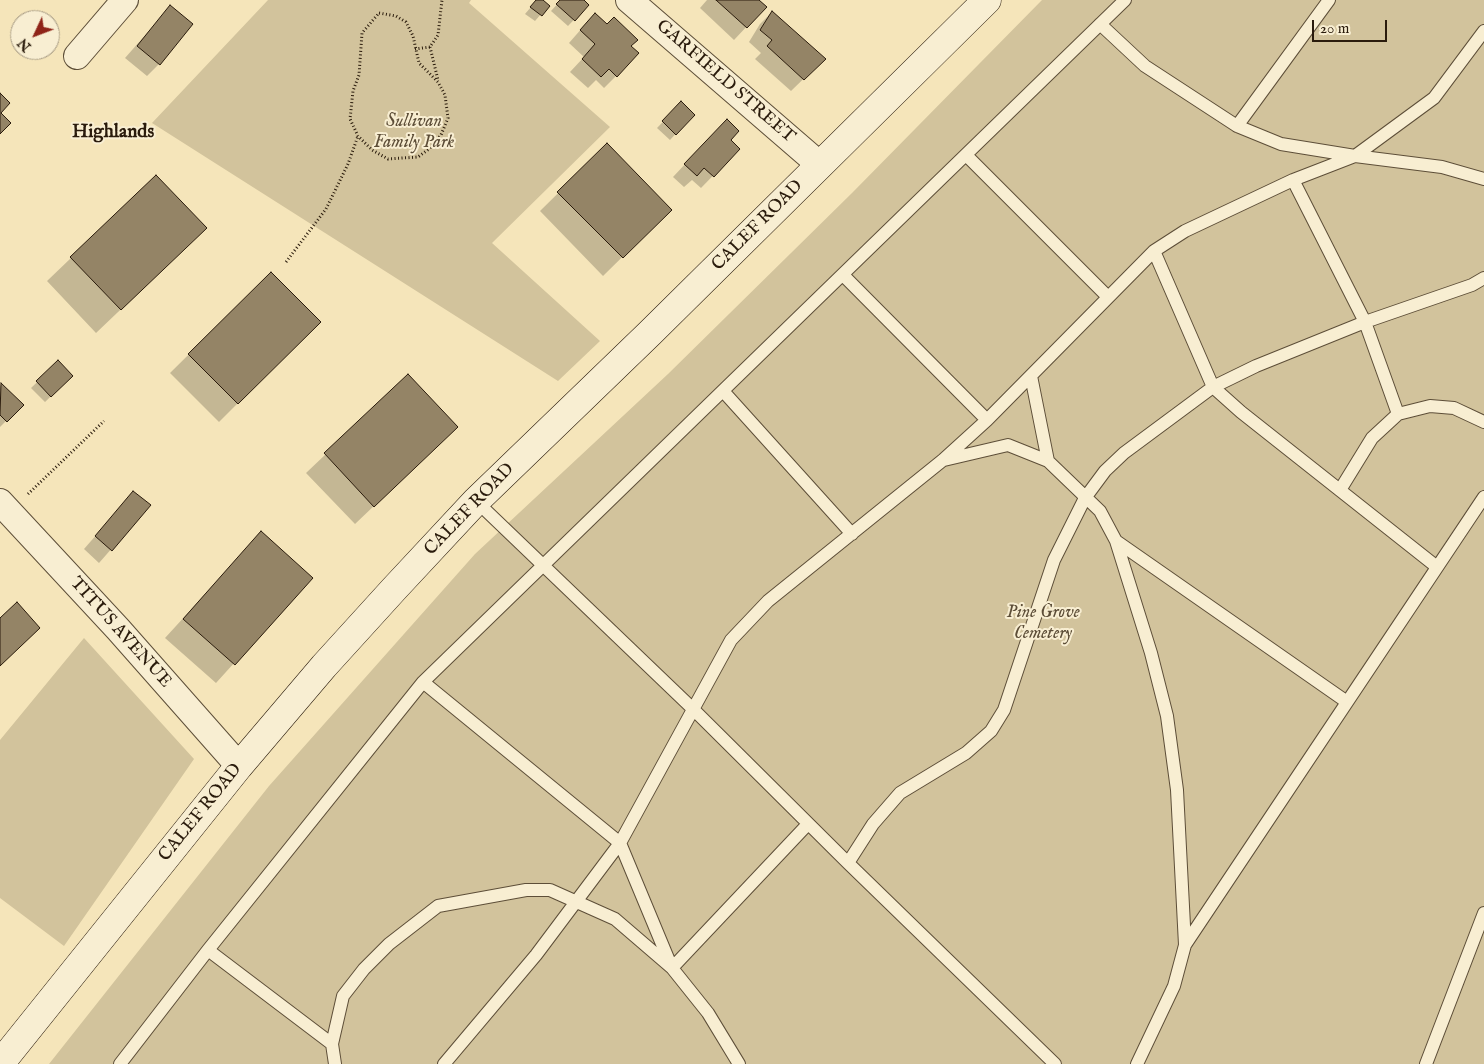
<!DOCTYPE html>
<style>
body{margin:0}
#map{position:relative;width:1484px;height:1064px;overflow:hidden;background:#f5e5ba;font-family:"IM FELL English",serif}
canvas{display:block}
.north{position:absolute;left:10px;top:10px;width:50px;height:50px;box-sizing:border-box;background:#f8eed2;border:1px solid #a69a83;border-radius:50%;rotate:227deg;font-size:14px;font-weight:700;line-height:20px;text-align:center;color:#2a1b0c}
.north::after{content:'';display:block;margin:auto;width:18px;height:22px;background:#8f2418;clip-path:polygon(50% 0,100% 100%,50% 72%,0 100%)}
.scale{position:absolute;left:1312px;top:20px;width:75px;height:22px;box-sizing:border-box;border:2px solid #2a1b0c;border-top:0;padding-left:6px;font-size:15px;line-height:18px;white-space:nowrap;color:#2a1b0c;-webkit-text-stroke:4px #f8eed2;paint-order:stroke}
</style>
<div id="map">
<canvas width="1484" height="1064"></canvas>
<div class="north">N</div>
<div class="scale">20 m</div>
</div>
<script>
const context = document.querySelector('canvas').getContext('2d');
context.lineJoin = 'round';
function fill(path, color) { context.fillStyle = color; context.fill(path, 'evenodd'); }
const shape = rows => new Path2D(rows.map(r => 'M' + r).join(''));
function trace(path, color, width, dash) { context.strokeStyle = color; context.lineWidth = width; context.lineCap = dash ? 'butt' : 'round'; context.setLineDash(dash || []); context.stroke(path); }
function write(font, color, halo, rows, align = 'center') {
  context.font = font + ' "IM FELL English",serif'; context.lineWidth = 4; context.setLineDash([]); context.textBaseline = 'middle'; context.strokeStyle = halo; context.fillStyle = color; for (const [text, x, y, turn = 0] of rows) {
    context.save(); context.translate(x, y); context.rotate((+turn || 0) * Math.PI / 180); context.textAlign = isNaN(turn) ? turn : align; if (halo) context.strokeText(text, 0, 0); context.fillText(text, 0, 0); context.restore();
  }
}
fill(shape([
 [268,0,471,0,469,3,610,127,492,243,600,341,558,381,152,123],
 [1042,0,1484,0,1484,1064,49,1064,269,786,475,554,668,374,852,193],
 [84,638,194,759,64,946,0,898,0,740]
]), '#d2c39c');
fill(shape([
 [537,0,548,6,535,21,525,14],
 [561,0,582,0,588,5,568,26,551,11],
 [707,0,757,0,765,7,734,40,700,8],
 [170,7,159,64,147,76,125,58],
 [772,12,824,59,791,91,755,59,761,53,749,42,760,24],
 [583,27,630,46,616,76,604,88,596,80,588,88,570,72,584,57,569,43],
 [681,103,693,115,670,140,657,128],
 [715,132,729,140,739,149,701,188,692,180,684,187,673,177],
 [607,145,670,210,603,276,540,211],
 [181,252,96,333,47,281,71,258],
 [271,273,319,322,219,422,170,373],
 [58,362,72,376,45,402,31,388],
 [408,376,438,445,355,524,306,473],
 [1,385,22,405,0,427,0,386],
 [133,493,149,506,99,563,84,549],
 [261,533,311,578,216,683,165,638]
]), '#0003');
const building = shape([
 [536,0,543,0,550,6,542,16,530,7,536,0],
 [560,0,584,0,589,5,575,21,556,4,560,0],
 [716,0,759,0,767,7,747,28,716,0],
 [170,5,193,24,160,65,137,46,170,5],
 [772,11,826,59,804,80,767,46,772,40,760,30,772,11],
 [595,13,607,24,614,17,638,40,631,46,639,53,617,77,609,69,601,77,582,59,595,44,580,30,595,13],
 [0,93,10,103,1,113,11,123,0,134,0,93],
 [681,101,695,115,676,135,662,121,681,101],
 [727,119,739,131,731,140,740,149,714,177,704,168,697,176,684,164,727,119],
 [607,143,672,210,623,258,557,192,607,143],
 [156,175,207,228,121,310,70,257,156,175],
 [271,272,321,322,238,404,188,354,271,272],
 [58,360,73,376,51,397,36,381,58,360],
 [408,374,458,427,374,507,324,453,408,374],
 [1,383,24,405,7,422,0,415,1,383],
 [133,491,151,505,112,551,95,536,133,491],
 [261,531,313,578,235,665,183,619,261,531],
 [17,602,40,628,0,666,0,618,17,602]
]);
fill(building, '#948466');
trace(building, '#2a1b0c', 1);
const service = shape([
 [1100,24,1145,66,1237,126,1281,144,1355,156,1442,167,1484,179],
 [1237,126,1329,0],
 [966,155,1108,297],
 [1293,180,1365,322,1398,414],
 [1154,251,1213,387,1241,412,1437,567],
 [843,275,987,420],
 [1031,376,1048,461],
 [723,391,852,534],
 [944,460,1008,445,1048,461,1100,511,1116,541,1151,653,1167,716,1177,790,1185,945],
 [1340,490,1372,438,1398,414,1430,406,1454,408,1484,422],
 [476,501,693,709,848,863,1055,1064],
 [1116,541,1347,702],
 [423,682,620,843,672,968,808,824],
 [848,863,873,824,900,793,966,753,991,731,1004,710,1054,560,1085,498,1105,471,1124,453,1213,387,1256,366,1365,322,1472,285,1484,278],
 [208,950,332,1044],
 [120,1064,208,950,423,682,1125,0],
 [335,1064,332,1044,343,996,364,969,389,944,438,906,526,890,550,890,615,919,672,968,708,1013,739,1064],
 [444,1064,536,955,620,843,731,640,768,601,943,460,987,420,1154,251,1185,231,1293,180,1355,156,1434,98,1484,31],
 [1137,1064,1174,986,1185,945,1484,497],
 [1426,1064,1484,913]
]);
const minor = shape([
 [629,0,820,165],
 [77,56,125,0],
 [0,502,118,629,239,766]
]);
const secondary = shape([
 [0,1064,239,766,324,666,394,589,476,501,650,333,987,0]
]);
trace(service, '#5d4e38', 14);
trace(minor, '#5d4e38', 28);
trace(secondary, '#2a1b0c', 29);
trace(shape([
 [379,13,396,16,406,22,413,36,419,63,438,82,445,95,448,118,441,135,429,149,418,157,388,159,372,150,358,136,350,119,353,91,359,75,362,33,379,13],
 [430,47,438,80],
 [415,49,430,47,438,35,442,0],
 [286,262,326,209,348,164,358,136],
 [28,494,104,421]
]), '#2a1b0c', 3, [1, 2.5]);
trace(service, '#f8eed2', 12);
trace(minor, '#f8eed2', 26);
trace(secondary, '#f8eed2', 28);
write('18px', '#2a1b0c', '#f8eed2', [
 ["GARFIELD STREET",725,82,41],
 ["CALEF ROAD",758,226,-45],
 ["CALEF ROAD",470,510,-46],
 ["TITUS AVENUE",120,633,48],
 ["CALEF ROAD",201,813,-51]
]);
write('italic 18px', '#5c4d37', '#f8eed2', [
 ["Sullivan",414,122],
 ["Family Park",414,143],
 ["Pine Grove",1043,613],
 ["Cemetery",1043,634]
]);
write('bold 19px', '#2a1b0c', '#f8eed2', [
 ["Highlands",113,133]
]);
</script>
